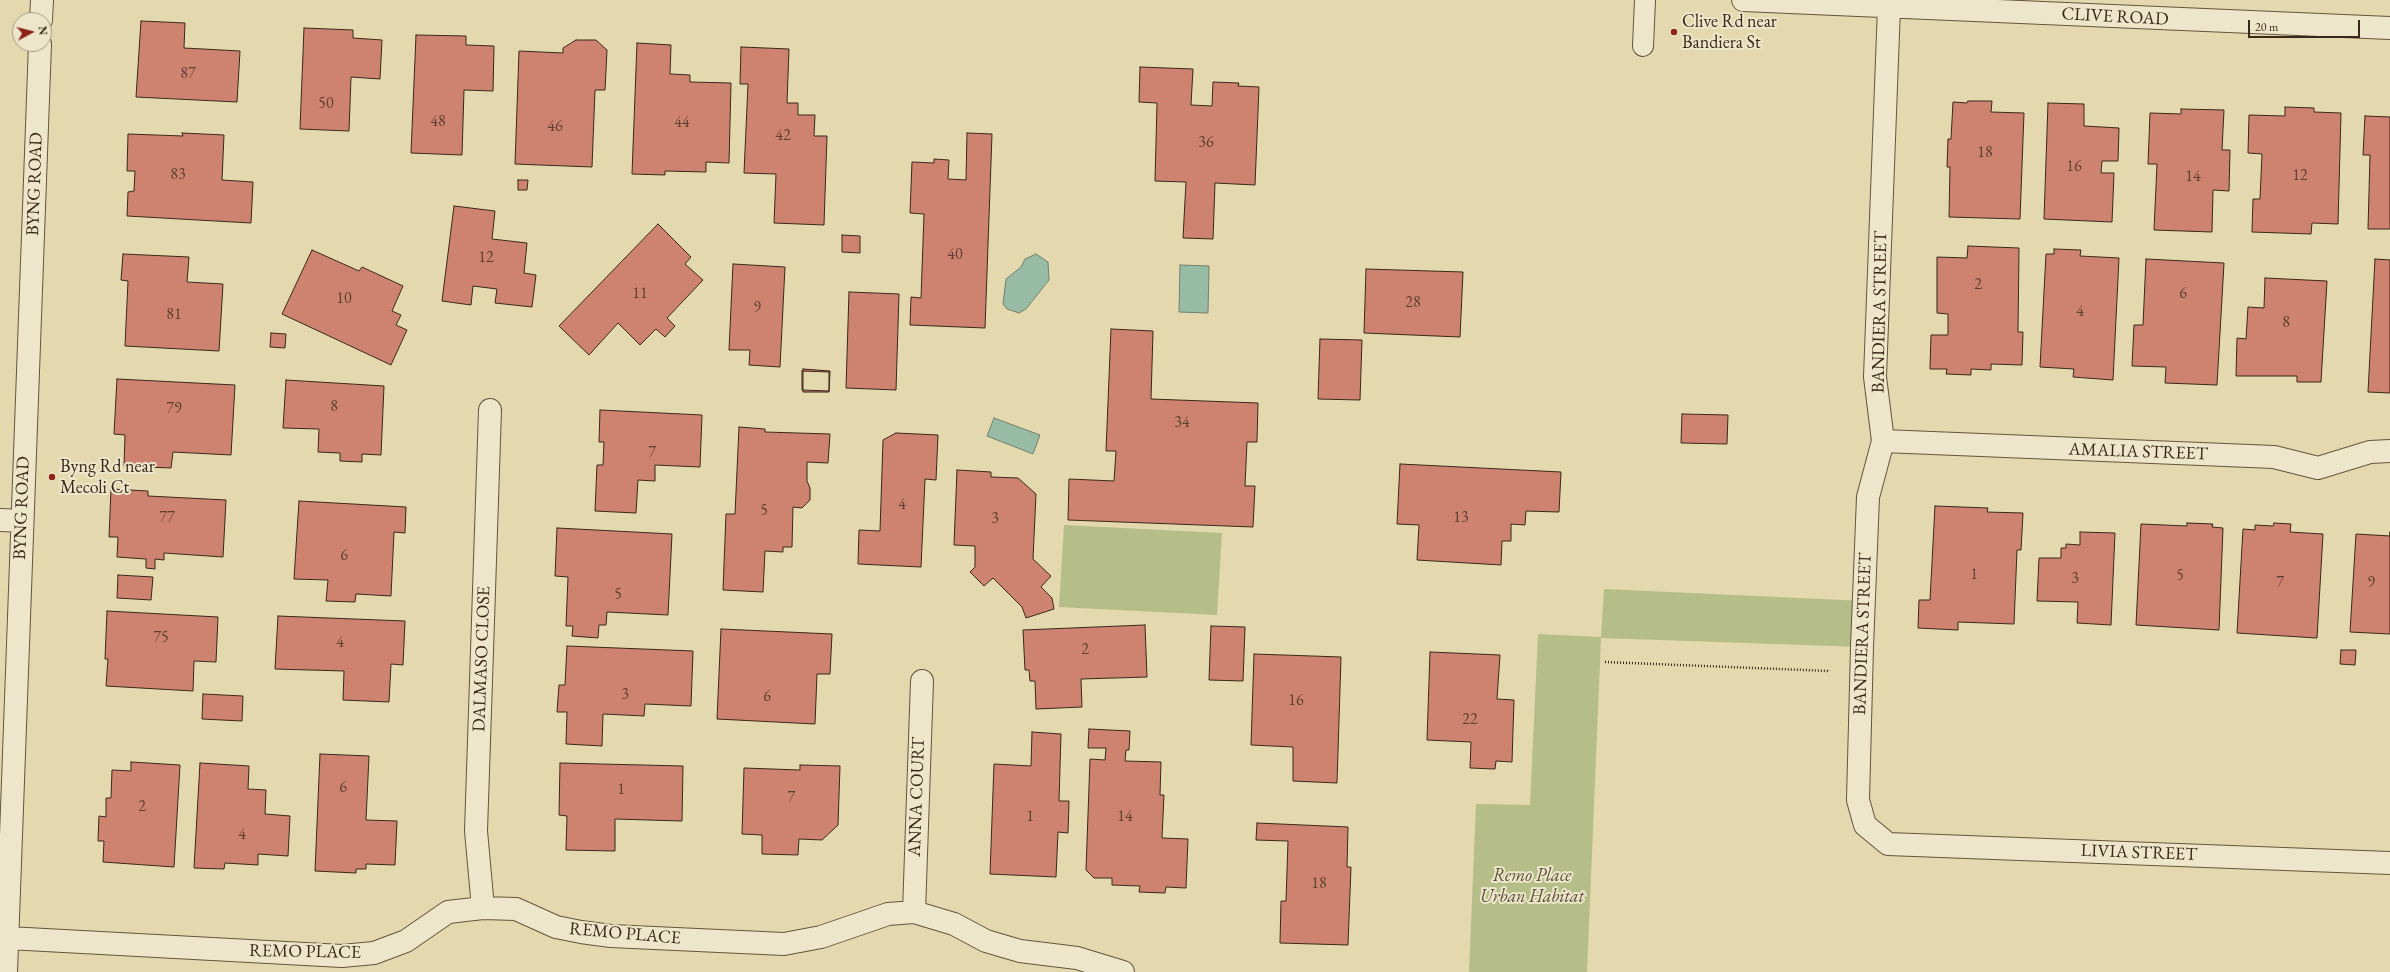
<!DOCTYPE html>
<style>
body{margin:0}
#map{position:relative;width:2390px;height:972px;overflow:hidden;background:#e4d8ae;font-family:"EB Garamond",serif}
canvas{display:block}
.north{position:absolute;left:12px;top:12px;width:40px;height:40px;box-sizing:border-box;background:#ede6ca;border:1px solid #a59a82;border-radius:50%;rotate:83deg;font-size:11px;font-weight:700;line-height:16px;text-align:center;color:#392817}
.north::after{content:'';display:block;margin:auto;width:14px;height:18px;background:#8f2418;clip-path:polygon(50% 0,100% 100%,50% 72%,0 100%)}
.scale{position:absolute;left:2248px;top:20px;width:112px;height:18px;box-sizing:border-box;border:2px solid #392817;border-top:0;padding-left:5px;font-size:12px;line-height:14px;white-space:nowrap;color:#392817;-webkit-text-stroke:3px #ede6ca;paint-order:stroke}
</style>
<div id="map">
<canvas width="2390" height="972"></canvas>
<div class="north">N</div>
<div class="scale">20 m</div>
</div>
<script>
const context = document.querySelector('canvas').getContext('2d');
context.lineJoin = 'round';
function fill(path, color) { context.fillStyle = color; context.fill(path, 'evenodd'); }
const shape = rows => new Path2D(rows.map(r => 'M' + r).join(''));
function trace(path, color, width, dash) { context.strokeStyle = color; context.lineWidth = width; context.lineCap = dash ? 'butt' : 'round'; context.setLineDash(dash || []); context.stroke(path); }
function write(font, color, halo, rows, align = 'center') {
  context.font = font + ' "EB Garamond",serif'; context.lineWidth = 4; context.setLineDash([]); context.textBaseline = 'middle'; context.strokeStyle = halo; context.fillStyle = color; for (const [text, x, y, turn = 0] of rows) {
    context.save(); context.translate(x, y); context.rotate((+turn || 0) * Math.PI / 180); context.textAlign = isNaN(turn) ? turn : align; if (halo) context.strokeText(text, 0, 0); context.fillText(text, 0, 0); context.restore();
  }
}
fill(shape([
 [1064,525,1222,533,1217,615,1059,607],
 [1604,589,1865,601,1862,647,1601,638,1587,972,1469,972,1476,804,1530,805,1538,634,1601,637]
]), '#b5be89');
const water = shape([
 [1036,254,1048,262,1049,280,1026,309,1019,313,1007,309,1003,304,1006,279,1021,267,1025,259,1036,254],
 [1180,265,1209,266,1208,313,1179,312,1180,265],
 [994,418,1040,435,1033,454,987,436,994,418]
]);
fill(water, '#97bba4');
trace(water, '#71806c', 1);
const building = shape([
 [141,21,185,23,184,48,240,51,237,102,136,97,141,21],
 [304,28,353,30,353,38,382,40,380,79,351,77,349,131,300,129,304,28],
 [416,35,466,36,466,45,494,46,493,91,464,90,462,155,411,153,416,35],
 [576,40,596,40,607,50,605,90,595,90,592,167,515,164,519,51,563,53,563,48,576,40],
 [637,43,671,45,670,74,690,75,690,82,731,83,729,163,706,162,706,172,665,171,665,175,632,174,637,43],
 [741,47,789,49,787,103,798,103,798,115,815,115,814,136,827,136,824,225,774,223,776,174,744,173,748,84,740,84,741,47],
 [1140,67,1193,69,1191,105,1212,106,1213,82,1239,83,1238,86,1259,87,1255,185,1215,183,1213,239,1183,238,1186,182,1155,181,1157,103,1139,102,1140,67],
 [1968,101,1992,101,1991,112,2024,113,2020,219,1949,217,1950,167,1947,167,1948,139,1951,139,1953,102,1967,103,1968,101],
 [2048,103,2084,104,2084,126,2119,128,2118,161,2102,161,2101,173,2114,173,2112,222,2044,219,2048,103],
 [2285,107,2314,108,2314,112,2341,113,2338,224,2312,223,2311,234,2252,232,2253,199,2260,199,2262,154,2248,153,2249,115,2285,116,2285,107],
 [2181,109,2224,110,2222,150,2230,150,2229,191,2213,190,2212,232,2154,230,2157,164,2148,164,2150,113,2181,114,2181,109],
 [2365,116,2390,117,2390,229,2368,229,2370,155,2363,155,2365,116],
 [182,133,224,135,222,180,253,182,251,223,127,216,128,192,134,191,135,171,127,171,128,134,183,136,182,133],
 [967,133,992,134,985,328,910,325,911,297,921,298,924,214,910,213,912,162,934,163,934,159,949,160,948,179,966,180,967,133],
 [518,180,528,180,527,190,518,190,518,180],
 [454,206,495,211,492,239,527,243,524,273,536,275,532,307,495,303,497,289,473,286,471,305,442,301,454,206],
 [658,224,691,257,685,264,703,280,667,318,675,326,665,337,656,329,640,345,618,323,589,355,559,326,658,224],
 [842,235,860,236,860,253,842,252,842,235],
 [1968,246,2019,248,2018,332,2023,332,2022,365,1991,364,1991,370,1971,369,1971,375,1946,374,1947,369,1930,369,1931,335,1948,335,1948,314,1937,313,1937,257,1967,258,1968,246],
 [2054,249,2081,250,2080,256,2119,258,2113,380,2073,377,2074,369,2040,367,2046,254,2054,254,2054,249],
 [312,250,359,271,362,267,403,286,392,311,401,315,396,325,407,330,391,365,282,314,312,250],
 [123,254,189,257,187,282,223,284,219,351,125,346,128,281,121,280,123,254],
 [2146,259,2224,263,2217,385,2165,383,2166,367,2132,366,2134,325,2143,325,2146,259],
 [2375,259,2390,260,2390,393,2368,392,2375,259],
 [733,264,785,267,780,367,749,365,750,350,729,350,733,264],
 [1366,269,1463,272,1460,337,1364,333,1366,269],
 [2265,278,2327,281,2321,382,2297,382,2297,376,2236,376,2237,338,2246,339,2248,307,2264,308,2265,278],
 [849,292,899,294,896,390,846,388,849,292],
 [1111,329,1153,331,1151,399,1258,403,1257,442,1247,442,1245,486,1255,486,1253,527,1068,520,1069,479,1114,481,1116,451,1106,451,1111,329],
 [271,333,286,334,285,348,270,347,271,333],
 [1320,339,1362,340,1360,400,1318,399,1320,339],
 [803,369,830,371,829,392,803,392,803,369],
 [802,371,829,372,829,391,802,390,802,371],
 [117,379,235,385,231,455,173,452,171,468,124,466,125,435,114,434,117,379],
 [286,380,384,386,381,455,362,454,362,462,340,461,340,453,318,452,319,429,283,428,286,380],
 [600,410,702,415,700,467,655,465,655,481,638,480,636,513,595,511,597,465,603,465,604,442,599,442,600,410],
 [1682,414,1728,415,1727,444,1681,443,1682,414],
 [739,427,765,429,765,432,830,434,828,463,807,462,807,481,810,488,810,500,802,508,793,507,792,547,783,547,783,552,765,551,763,592,723,590,726,514,735,514,739,427],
 [896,433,938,435,936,480,925,479,921,567,858,564,859,530,880,531,883,440,896,433],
 [1400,464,1561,472,1559,512,1526,511,1525,525,1511,524,1511,541,1502,541,1501,565,1417,560,1419,525,1397,524,1400,464],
 [957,470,991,472,991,477,1018,478,1036,494,1033,559,1051,576,1041,587,1052,598,1054,609,1026,618,1022,607,993,578,984,586,970,572,975,567,975,546,954,545,957,470],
 [111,489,148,491,148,496,226,500,223,557,164,553,164,560,155,559,155,569,146,568,146,559,117,557,118,537,109,537,111,489],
 [299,501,406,507,405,533,394,532,391,596,356,594,355,602,326,601,328,580,294,579,299,501],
 [1935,506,1988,508,1987,512,2023,513,2021,550,2017,550,2014,624,1958,622,1958,630,1918,628,1919,600,1930,600,1935,506],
 [2187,523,2213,524,2212,527,2223,528,2219,630,2136,625,2141,524,2187,526,2187,523],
 [2274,523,2291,524,2290,532,2323,534,2317,638,2237,633,2243,529,2255,530,2255,525,2273,526,2274,523],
 [557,528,672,534,668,615,607,612,606,625,599,625,598,638,572,636,573,626,566,626,568,577,555,576,557,528],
 [2080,532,2115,533,2111,625,2077,623,2078,602,2037,601,2039,558,2061,558,2061,548,2066,548,2066,544,2080,545,2080,532],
 [2390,532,2390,634,2350,632,2356,534,2390,536,2390,532],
 [118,575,153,577,151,600,117,598,118,575],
 [107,611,218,617,216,662,194,661,193,691,106,686,108,659,105,659,107,611],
 [278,616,405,621,403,665,391,664,389,702,343,700,344,671,275,669,278,616],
 [1145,625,1147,677,1081,679,1082,707,1036,709,1035,681,1030,681,1029,670,1025,670,1023,630,1145,625],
 [1211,626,1245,627,1243,681,1209,680,1211,626],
 [721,629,832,634,830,674,817,674,815,724,717,719,721,629],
 [567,646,693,651,691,706,645,704,644,716,603,714,602,746,566,744,567,712,557,712,559,685,565,685,567,646],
 [2341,650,2356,650,2355,665,2340,664,2341,650],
 [1430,652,1500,655,1497,699,1514,700,1512,762,1496,761,1495,769,1470,768,1471,742,1427,740,1430,652],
 [1254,654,1341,657,1337,783,1293,781,1293,747,1251,745,1254,654],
 [203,694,243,696,242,721,202,719,203,694],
 [1089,729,1130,731,1129,750,1126,750,1125,761,1161,762,1160,795,1164,795,1162,838,1188,839,1186,888,1166,887,1165,893,1139,892,1140,886,1112,885,1112,878,1094,878,1086,870,1090,759,1105,760,1106,748,1088,748,1089,729],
 [1032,732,1061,734,1059,801,1069,801,1068,833,1058,832,1056,877,990,874,994,764,1031,766,1032,732],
 [320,754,369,756,366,820,397,821,395,865,366,864,366,869,356,869,356,873,315,871,320,754],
 [131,762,180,765,174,867,103,862,104,841,98,841,99,816,106,817,106,798,111,798,112,770,131,771,131,762],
 [200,763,249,766,248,789,266,790,265,814,290,816,288,856,258,854,258,865,225,863,224,869,194,868,200,763],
 [560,763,683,766,682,821,615,819,615,851,566,850,567,816,559,815,560,763],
 [800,765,840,766,838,825,822,840,799,839,798,855,762,854,762,835,742,834,744,768,800,770,800,765],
 [1257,823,1348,827,1347,867,1351,867,1348,945,1280,943,1281,901,1286,901,1288,841,1256,840,1257,823]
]);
fill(building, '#ce8371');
trace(building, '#392817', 1);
const lane = shape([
 [1643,46,1645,0]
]);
const street = shape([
 [1743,0,2390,28],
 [1889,7,1875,377,1883,441,1868,497,1862,647,1858,800,1865,825,1888,844,2390,863],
 [41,20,42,0],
 [1883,441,2274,457,2318,468,2370,452,2390,451],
 [0,520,22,521],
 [483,908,476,831,490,410],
 [914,912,922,681],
 [8,938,342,956,374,953,406,941,448,912,483,908,516,909,556,927,581,932,611,936,784,944,821,937,888,914,914,912,954,924,986,941,1020,951,1077,958,1123,972],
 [6,972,40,44]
]);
trace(lane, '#64543d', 22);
trace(street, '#64543d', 24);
trace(shape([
 [1605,662,1829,671,1829,670]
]), '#392817', 2.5, [1, 2]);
trace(lane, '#ede6ca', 20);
trace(street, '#ede6ca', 22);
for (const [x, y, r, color] of [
 [1674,32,4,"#8f2418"],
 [52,477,4,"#8f2418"]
]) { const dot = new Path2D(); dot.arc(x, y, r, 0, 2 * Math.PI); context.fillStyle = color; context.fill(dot); trace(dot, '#ede6ca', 1.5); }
write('16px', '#5e3f2e', null, [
 ["87",188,74],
 ["50",326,104],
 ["48",438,122],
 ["44",682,123],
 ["46",555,127],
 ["42",783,136],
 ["36",1206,143],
 ["18",1985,153],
 ["16",2074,167],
 ["83",178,175],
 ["12",2300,176],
 ["14",2193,177],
 ["40",955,255],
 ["12",486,258],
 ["2",1978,285],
 ["11",640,294],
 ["6",2183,294],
 ["10",344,299],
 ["28",1413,303],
 ["9",757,308],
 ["4",2080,312],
 ["81",174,315],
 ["8",2286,323],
 ["8",334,407],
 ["79",174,409],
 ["34",1182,423],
 ["7",652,453],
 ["4",902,505],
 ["5",764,511],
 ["77",167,518],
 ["13",1461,518],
 ["3",995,519],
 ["6",344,556],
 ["1",1974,575],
 ["5",2180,576],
 ["3",2075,579],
 ["7",2280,583],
 ["9",2371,583],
 ["5",618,595],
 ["75",161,638],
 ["4",340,643],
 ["2",1085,650],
 ["3",625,695],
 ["6",767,697],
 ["16",1296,701],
 ["22",1470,720],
 ["6",343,788],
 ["1",621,790],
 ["7",791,798],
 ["2",142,807],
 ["1",1030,817],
 ["14",1125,817],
 ["4",242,835],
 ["18",1319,884]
]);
write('18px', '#392817', '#ede6ca', [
 ["CLIVE ROAD",2115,17,3],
 ["BYNG ROAD",35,184,-88],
 ["BANDIERA STREET",1880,312,-89],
 ["AMALIA STREET",2138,452,2],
 ["BYNG ROAD",22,508,-88],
 ["BANDIERA STREET",1863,634,-88],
 ["DALMASO CLOSE",482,659,-88],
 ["ANNA COURT",917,797,-88],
 ["LIVIA STREET",2139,853,2],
 ["REMO PLACE",625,934,5],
 ["REMO PLACE",305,952,1]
]);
write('18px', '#392817', '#ede6ca', [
 ["Clive Rd near",1682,22],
 ["Bandiera St",1682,43],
 ["Byng Rd near",60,467],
 ["Mecoli Ct",60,488]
], 'left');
write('italic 18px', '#584e34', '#ede6ca', [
 ["Remo Place",1532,876],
 ["Urban Habitat",1532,897]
]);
</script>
